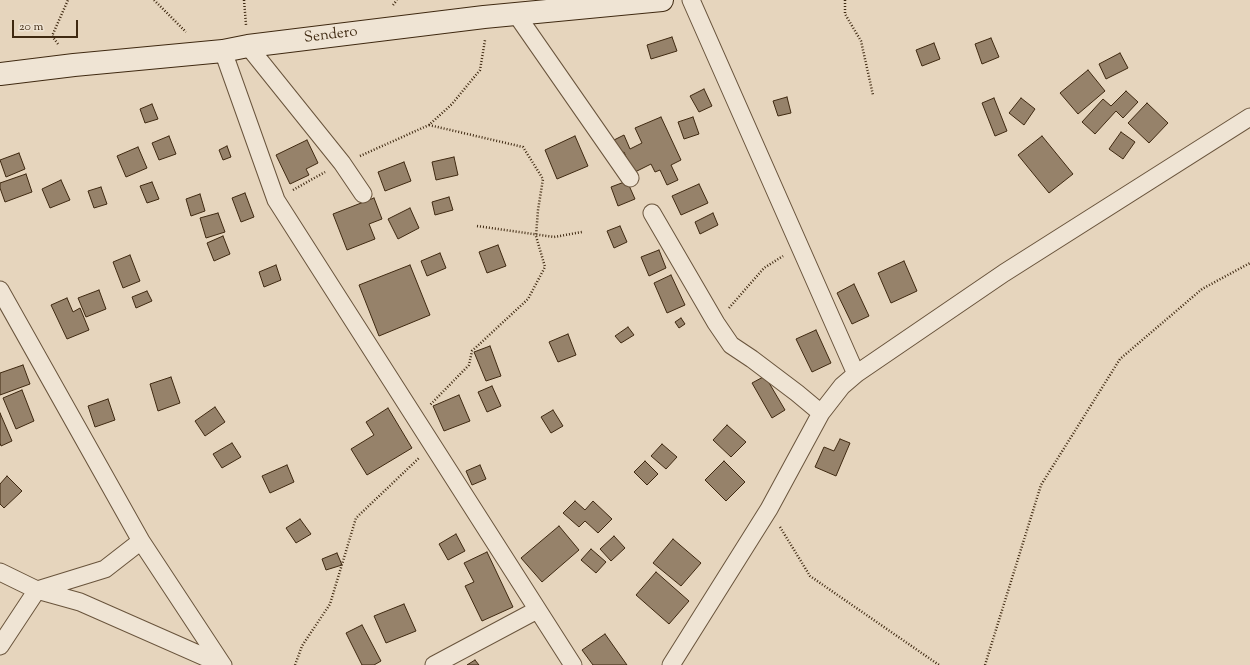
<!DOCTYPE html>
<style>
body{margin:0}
#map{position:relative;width:1250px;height:665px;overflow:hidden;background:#e6d5bd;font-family:"Sorts Mill Goudy",serif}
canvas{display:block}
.scale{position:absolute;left:12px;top:20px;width:66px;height:18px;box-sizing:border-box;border:2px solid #3f2911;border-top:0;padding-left:5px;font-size:12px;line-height:14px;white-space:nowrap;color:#3f2911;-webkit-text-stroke:3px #efe4d4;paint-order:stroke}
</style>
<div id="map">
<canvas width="1250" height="665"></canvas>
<div class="scale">20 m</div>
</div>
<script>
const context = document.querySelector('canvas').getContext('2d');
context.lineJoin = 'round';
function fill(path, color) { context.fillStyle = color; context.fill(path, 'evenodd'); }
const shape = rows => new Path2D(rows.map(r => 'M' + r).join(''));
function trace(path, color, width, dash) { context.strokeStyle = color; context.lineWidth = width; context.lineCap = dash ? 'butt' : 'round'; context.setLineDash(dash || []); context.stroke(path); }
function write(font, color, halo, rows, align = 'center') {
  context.font = font + ' "Sorts Mill Goudy",serif'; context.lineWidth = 3; context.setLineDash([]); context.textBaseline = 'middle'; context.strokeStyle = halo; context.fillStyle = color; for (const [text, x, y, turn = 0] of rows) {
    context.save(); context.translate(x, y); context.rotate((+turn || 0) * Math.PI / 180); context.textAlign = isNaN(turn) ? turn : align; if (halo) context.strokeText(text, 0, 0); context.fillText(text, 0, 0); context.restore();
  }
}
const building = shape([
 [672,37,677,51,651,59,647,45,672,37],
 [991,38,999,57,982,64,975,44,991,38],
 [934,43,940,59,922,66,916,50,934,43],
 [1120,53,1128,68,1106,79,1099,64,1120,53],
 [1088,70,1105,91,1078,114,1060,93,1088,70],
 [704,89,712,106,699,112,690,96,704,89],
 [1126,91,1138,102,1123,118,1116,111,1095,134,1082,122,1103,99,1111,106,1126,91],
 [787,97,791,113,778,116,773,101,787,97],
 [994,98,1007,131,995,136,982,103,994,98],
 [1021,98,1035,109,1024,125,1009,113,1021,98],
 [1147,103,1168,123,1149,143,1128,123,1147,103],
 [152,104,158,119,145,123,140,109,152,104],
 [661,117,681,160,671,165,678,180,667,185,660,170,655,172,651,164,633,173,624,152,618,155,612,141,624,135,630,149,642,143,635,128,661,117],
 [693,117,699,134,684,139,678,122,693,117],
 [1121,132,1135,142,1123,159,1109,149,1121,132],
 [169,136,176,154,159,160,152,143,169,136],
 [575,136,588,166,557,179,545,150,575,136],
 [1042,136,1073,174,1049,193,1018,155,1042,136],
 [307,140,318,163,306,169,309,175,290,184,276,155,307,140],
 [227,146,231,157,223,160,219,150,227,146],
 [138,147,147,168,126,177,117,156,138,147],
 [19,153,25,169,6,177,0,160,19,153],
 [454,157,458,175,436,180,432,162,454,157],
 [404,162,411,181,385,191,378,172,404,162],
 [26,174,32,192,5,202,0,188,0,183,26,174],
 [61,180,70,200,50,208,42,189,61,180],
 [627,181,635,199,618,206,611,187,627,181],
 [152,182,159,199,147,203,140,186,152,182],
 [699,184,708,203,681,215,672,196,699,184],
 [101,187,107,204,94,208,88,191,101,187],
 [245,193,254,217,241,222,232,198,245,193],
 [200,194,205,211,191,216,186,199,200,194],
 [449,197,453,210,435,215,432,202,449,197],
 [374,198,382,219,369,224,375,239,347,250,333,214,374,198],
 [410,208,419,228,398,239,388,219,410,208],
 [218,213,225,232,206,238,200,218,218,213],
 [713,213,718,225,700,234,695,222,713,213],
 [620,226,627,242,614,248,607,231,620,226],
 [223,236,230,254,214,261,207,243,223,236],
 [498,245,506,266,487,273,479,252,498,245],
 [659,250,666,268,649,276,641,257,659,250],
 [440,253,446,268,427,276,421,261,440,253],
 [130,255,140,281,123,288,113,262,130,255],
 [904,261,917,291,891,303,878,273,904,261],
 [276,265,281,280,264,287,259,272,276,265],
 [410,265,430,315,379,336,359,285,410,265],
 [671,275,685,305,667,313,654,283,671,275],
 [854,284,869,316,852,324,837,293,854,284],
 [99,290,106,309,86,317,78,298,99,290],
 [147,291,152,301,136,308,132,297,147,291],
 [67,298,73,312,80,308,89,330,67,339,51,305,67,298],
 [681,318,685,324,679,328,675,322,681,318],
 [628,327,634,335,621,343,615,336,628,327],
 [816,330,831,363,812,372,796,339,816,330],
 [568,334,576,355,558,362,549,342,568,334],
 [490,346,501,376,486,381,474,352,490,346],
 [23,365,30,384,0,395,0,373,23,365],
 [765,376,785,410,772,418,752,383,765,376],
 [171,377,180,403,158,411,150,384,171,377],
 [492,386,501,406,487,412,478,392,492,386],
 [22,390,34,421,16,429,3,398,22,390],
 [459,395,470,421,444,431,433,406,459,395],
 [108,399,115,420,95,427,88,406,108,399],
 [215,407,225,422,205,436,195,421,215,407],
 [388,408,412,448,367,475,351,449,374,435,366,422,388,408],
 [553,410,563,426,551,433,541,417,553,410],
 [0,413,12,441,1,446,0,443,0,413],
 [727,425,746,442,731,457,713,440,727,425],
 [840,439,850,443,836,476,815,467,824,447,834,451,840,439],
 [232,443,241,457,222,468,213,454,232,443],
 [662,444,677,457,666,469,651,456,662,444],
 [645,461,658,474,647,485,634,472,645,461],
 [724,461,745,482,726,501,705,480,724,461],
 [287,465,294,482,270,493,262,476,287,465],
 [480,465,486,479,472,485,466,471,480,465],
 [7,476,22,491,4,508,0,504,0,484,7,476],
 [575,501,585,510,593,501,612,519,598,533,585,521,579,527,563,513,575,501],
 [300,519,311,534,296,543,286,528,300,519],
 [559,526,579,550,542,582,521,558,559,526],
 [456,534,465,551,448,560,439,544,456,534],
 [614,536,625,548,611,561,600,549,614,536],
 [673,539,701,563,681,586,653,563,673,539],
 [591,549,606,562,596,573,581,560,591,549],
 [487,552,513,607,482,621,465,586,474,582,464,563,487,552],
 [337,553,342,565,326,570,322,559,337,553],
 [656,572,689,601,669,624,636,595,656,572],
 [404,604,416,631,386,643,374,616,404,604],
 [362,625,381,661,374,665,362,665,346,633,362,625],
 [605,634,627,665,593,665,582,650,605,634],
 [475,660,479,665,467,665,475,660]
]);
fill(building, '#96826a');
trace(building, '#3f2911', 1);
const minor = shape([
 [691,0,856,374],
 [516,14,630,178],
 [248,46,342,163,363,194],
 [223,51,276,200,573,665],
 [652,213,716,323,731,345,752,359,797,393,821,413],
 [0,290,141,541,105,569,37,590,0,646],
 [141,541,222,664],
 [0,572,37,590,80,602,223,665],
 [434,665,537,610],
 [671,665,769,509,821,413,842,386,856,374,1004,273,1250,117]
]);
const secondary = shape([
 [0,74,74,65,223,51,248,46,484,17,662,0]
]);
trace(minor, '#69543c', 19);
trace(secondary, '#3f2911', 24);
trace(shape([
 [154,0,186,32],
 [244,0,246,25],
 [845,0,845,14,861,41,873,95],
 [393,5,397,0],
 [58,44,52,36,68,0],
 [429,125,523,147,543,179,538,210,536,236,545,267,528,299,472,351,469,365,430,405],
 [360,156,429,125,452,104,480,70,485,40],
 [293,190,325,172],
 [477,226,554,237,582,232],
 [729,308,764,268,783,256],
 [780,527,810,576,939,665],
 [295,665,302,646,330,604,356,518,419,458],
 [985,665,1041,485,1120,359,1202,289,1250,263]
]), '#3f2911', 2.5, [1, 2]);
trace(minor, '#efe4d4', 17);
trace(secondary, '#efe4d4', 22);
write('15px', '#3f2911', '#efe4d4', [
 ["Sendero",331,36,-7]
]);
</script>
